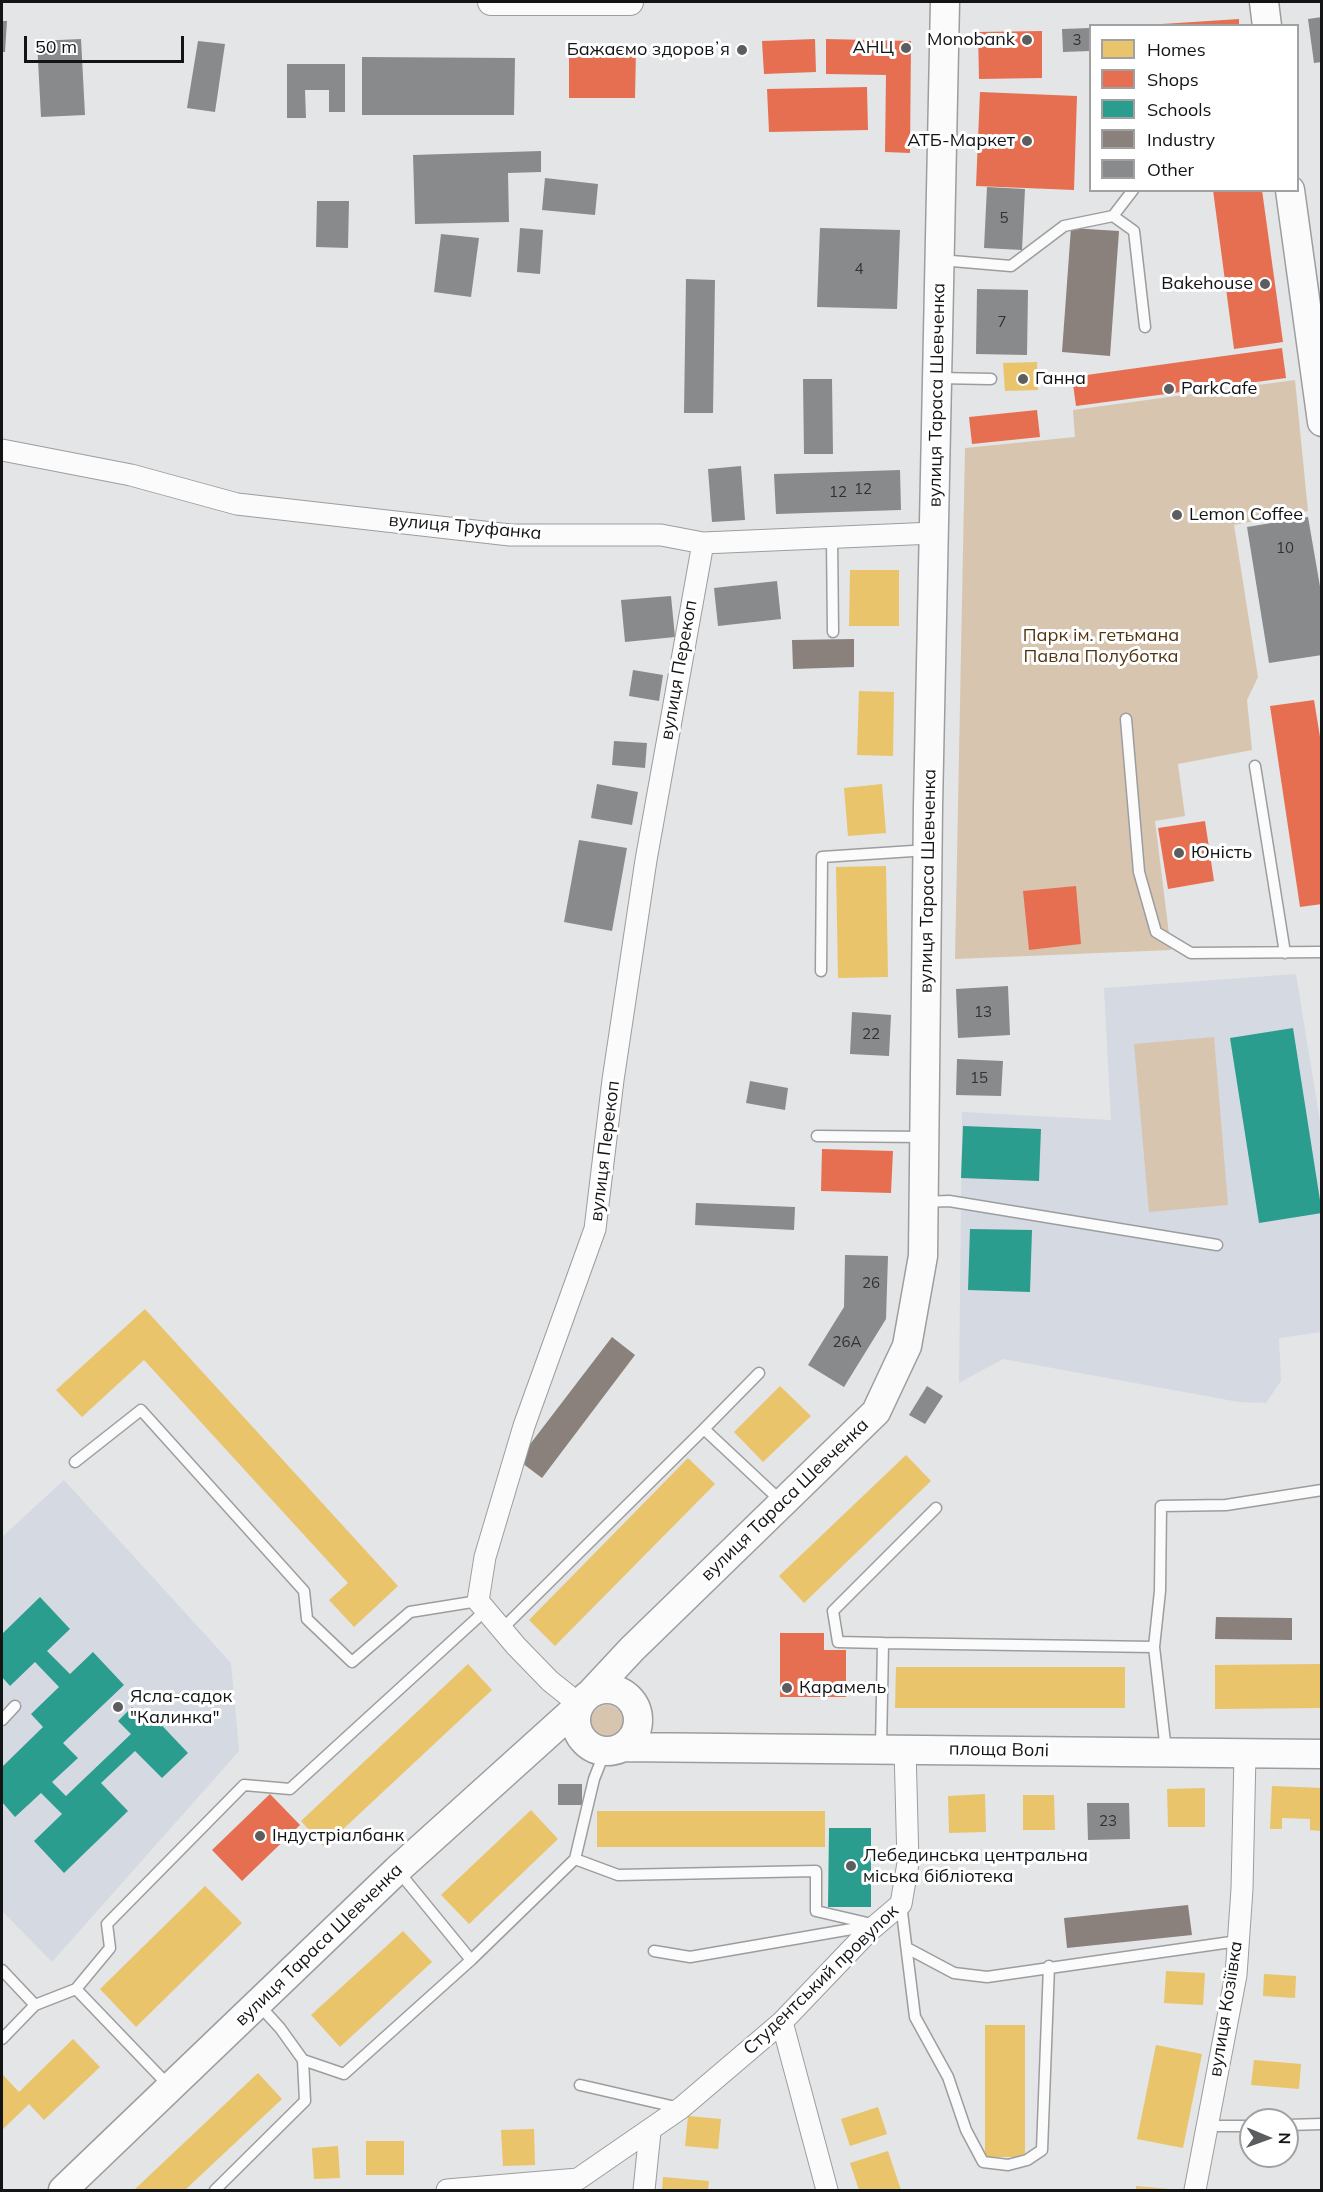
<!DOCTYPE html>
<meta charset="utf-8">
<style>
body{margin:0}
#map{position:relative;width:1323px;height:2192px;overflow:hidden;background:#e3e5e7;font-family:Mulish,sans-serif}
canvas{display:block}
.frame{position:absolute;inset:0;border:3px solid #131416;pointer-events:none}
.legend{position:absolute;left:1089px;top:24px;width:210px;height:168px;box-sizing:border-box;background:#fff;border:2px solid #a1a1a2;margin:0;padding:8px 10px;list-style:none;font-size:18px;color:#131416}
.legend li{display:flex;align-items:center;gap:12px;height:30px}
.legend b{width:30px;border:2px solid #a1a1a2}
.north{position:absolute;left:1239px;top:2108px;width:60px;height:60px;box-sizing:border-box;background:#fff;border:2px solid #a1a1a2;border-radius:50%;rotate:91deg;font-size:16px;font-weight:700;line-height:24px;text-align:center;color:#131416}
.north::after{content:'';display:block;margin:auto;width:21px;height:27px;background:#5c5d5f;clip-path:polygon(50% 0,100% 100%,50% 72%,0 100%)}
.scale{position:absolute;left:24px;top:36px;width:160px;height:27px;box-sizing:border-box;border:3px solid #131416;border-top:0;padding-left:8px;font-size:18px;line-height:21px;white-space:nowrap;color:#131416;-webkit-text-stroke:4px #fff;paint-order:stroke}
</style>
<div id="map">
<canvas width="1323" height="2192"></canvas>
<div class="frame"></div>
<ul class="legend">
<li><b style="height:16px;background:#e9c46a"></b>Homes</li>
<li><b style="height:16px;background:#e76f51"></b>Shops</li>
<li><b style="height:16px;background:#2a9d8f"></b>Schools</li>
<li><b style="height:16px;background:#8a817c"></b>Industry</li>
<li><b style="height:16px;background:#888a8b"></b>Other</li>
</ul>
<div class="north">N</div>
<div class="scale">50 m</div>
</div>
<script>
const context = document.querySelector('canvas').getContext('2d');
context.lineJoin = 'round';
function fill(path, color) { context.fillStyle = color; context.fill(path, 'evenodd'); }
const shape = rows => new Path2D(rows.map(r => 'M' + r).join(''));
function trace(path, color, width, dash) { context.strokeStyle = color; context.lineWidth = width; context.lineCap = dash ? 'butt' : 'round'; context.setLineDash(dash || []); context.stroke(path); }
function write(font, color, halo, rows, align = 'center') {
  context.font = font + ' Mulish,sans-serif'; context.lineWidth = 6; context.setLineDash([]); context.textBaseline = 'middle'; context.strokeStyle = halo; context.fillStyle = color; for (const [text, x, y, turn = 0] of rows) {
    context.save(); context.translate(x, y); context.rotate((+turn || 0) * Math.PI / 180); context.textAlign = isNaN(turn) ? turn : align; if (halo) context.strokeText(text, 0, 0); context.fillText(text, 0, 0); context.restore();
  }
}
fill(shape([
 [1296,974,1321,1128,1321,1332,1279,1338,1281,1381,1266,1403,1239,1402,1003,1359,959,1383,962,1112,1111,1120,1104,988],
 [64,1480,231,1663,239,1751,52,1962,2,1911,2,1537]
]), '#d5d9e1');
fill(shape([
 [1295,380,1308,511,1234,525,1258,677,1247,700,1252,750,1178,764,1185,816,1155,821,1171,950,955,959,965,448,1075,437,1073,410],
 [1214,1037,1228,1205,1149,1212,1134,1044],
 '591 1721a16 16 0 1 1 32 0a16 16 0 1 1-32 0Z'
]), '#d8c5b0');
fill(shape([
 [1037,362,1038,390,1005,391,1003,363],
 [850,570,899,570,899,626,849,626],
 [859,691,894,692,893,756,857,755],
 [882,784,886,833,848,836,844,788],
 [886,866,888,977,838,978,836,867],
 [145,1309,398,1586,354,1627,329,1600,348,1583,144,1360,82,1417,56,1390],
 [780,1386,811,1416,763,1462,734,1432],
 [906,1455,931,1481,804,1603,779,1576],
 [688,1458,715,1484,555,1646,529,1620],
 [468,1664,492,1690,324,1847,301,1821],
 [1322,1664,1322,1708,1215,1709,1215,1665],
 [896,1667,1125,1667,1125,1708,895,1708],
 [1272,1786,1322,1788,1322,1831,1310,1830,1310,1819,1282,1818,1282,1829,1270,1829],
 [1205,1788,1205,1827,1168,1827,1167,1789],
 [985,1794,986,1832,949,1833,948,1796],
 [1023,1795,1054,1795,1055,1830,1023,1830],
 [531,1810,558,1839,469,1924,441,1895],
 [597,1811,825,1811,825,1847,597,1847],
 [205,1886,242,1923,136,2027,100,1989],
 [403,1931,432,1962,340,2047,311,2015],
 [1166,1971,1205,1973,1203,2005,1164,2003],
 [1264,1974,1296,1976,1295,1998,1263,1996],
 [985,2025,1025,2025,1025,2157,985,2157],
 [73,2039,100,2067,44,2120,29,2104,2,2130,2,2074,19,2092],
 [1156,2045,1202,2054,1183,2148,1137,2139],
 [1254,2060,1301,2064,1299,2089,1251,2085],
 [258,2073,282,2099,185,2190,134,2190],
 [878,2107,887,2134,850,2146,841,2119],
 [688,2116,721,2119,718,2149,685,2146],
 [534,2129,535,2165,503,2166,501,2130],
 [366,2141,404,2141,404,2175,366,2175],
 [338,2146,340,2178,314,2179,312,2148],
 [888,2151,901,2190,859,2190,850,2163],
 [663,2177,709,2181,708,2190,662,2190],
 [1136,2186,1169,2189,1169,2190,1136,2190]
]), '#e9c46a');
fill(shape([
 [1239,19,1239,26,1162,26,1162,24],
 [1042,31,1042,78,979,79,978,32],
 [815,39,816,72,764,74,762,41],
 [826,39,911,41,910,153,885,152,886,75,826,74],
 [569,50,636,50,635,98,569,98],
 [867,87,868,130,769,132,767,89],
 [980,92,1077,96,1074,190,976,186],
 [1213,190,1262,190,1283,342,1234,349],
 [1282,348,1286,378,1076,406,1072,377],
 [1037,410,1040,437,972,444,969,417],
 [1314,700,1322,749,1322,904,1300,907,1270,706],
 [1205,821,1214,881,1168,889,1158,828],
 [1076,886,1081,944,1029,950,1023,891],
 [822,1149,893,1151,891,1193,821,1191],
 [780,1633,824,1633,824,1650,846,1650,846,1697,780,1697],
 [270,1794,300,1825,242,1881,212,1850]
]), '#e76f51');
fill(shape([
 [1293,1028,1322,1213,1259,1223,1230,1038],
 [963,1126,1041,1129,1039,1181,961,1178],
 [970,1229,1032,1230,1030,1292,968,1290],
 [40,1597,70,1629,47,1651,70,1674,93,1652,124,1685,63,1743,78,1758,52,1782,66,1796,131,1734,118,1721,132,1707,146,1721,152,1715,188,1753,162,1778,135,1751,101,1783,128,1811,64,1873,34,1841,62,1814,41,1793,15,1817,2,1802,2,1767,43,1727,31,1714,59,1687,35,1662,10,1686,2,1677,2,1634],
 [829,1828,871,1828,871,1907,828,1907]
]), '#2a9d8f');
fill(shape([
 [1071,228,1119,231,1110,356,1062,352],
 [854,639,854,667,793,669,792,640],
 [612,1337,635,1355,542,1478,518,1460],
 [1216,1617,1292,1618,1292,1640,1215,1639],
 [1188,1905,1192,1935,1067,1948,1064,1918]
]), '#8a817c');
fill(shape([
 [1322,17,1322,62,1314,63,1308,19],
 [2,21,7,21,5,52,2,52],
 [1090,28,1090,51,1063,52,1062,29],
 [81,39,85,115,41,117,37,41],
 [198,41,225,44,215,112,187,108],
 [362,57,515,58,514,115,362,115],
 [287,64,345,64,345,112,329,112,329,90,305,90,306,118,287,118],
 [541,151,541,172,508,173,509,222,415,224,413,155],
 [545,178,598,184,595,215,542,210],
 [987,187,1025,189,1022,250,984,248],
 [317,201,349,201,348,248,316,247],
 [520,228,543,230,540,274,517,272],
 [820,228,900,230,897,309,817,307],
 [441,234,479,238,471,297,434,292],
 [686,279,715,280,713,413,684,413],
 [977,289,1028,290,1027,355,976,354],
 [803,379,832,379,833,454,804,454],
 [741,466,745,520,712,522,708,469],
 [900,470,901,510,776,514,774,474],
 [1308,517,1322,598,1322,655,1269,663,1247,527],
 [777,581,781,619,718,626,714,588],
 [671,596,675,637,625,642,621,600],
 [633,670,663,675,659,701,629,696],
 [614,741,647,743,645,768,612,765],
 [597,784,638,792,632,825,591,818],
 [579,840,627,848,612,931,564,922],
 [1008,986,1010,1035,958,1038,956,989],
 [852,1012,891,1015,889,1056,850,1054],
 [957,1059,1003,1061,1001,1096,956,1095],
 [750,1081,788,1088,785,1110,746,1103],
 [696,1203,795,1207,794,1230,695,1225],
 [845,1255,888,1256,886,1319,844,1387,808,1365,844,1307],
 [927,1386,943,1396,925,1424,909,1415],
 [558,1784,582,1784,582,1805,558,1805],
 [1087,1803,1129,1803,1130,1839,1088,1840]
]), '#888a8b');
const service = shape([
 [1113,216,1134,231,1145,327],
 [940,260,1011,266,1064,226,1113,216,1133,190],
 [937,378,991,379],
 [832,538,833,632],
 [1126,719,1139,872,1156,932,1191,953,1322,952],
 [1255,766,1285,953],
 [821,971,822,857,928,850],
 [817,1136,924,1137],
 [923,1202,949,1201,1217,1245],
 [759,1373,704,1429,782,1502],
 [75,1462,141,1410,304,1591,307,1619,352,1662,410,1612,478,1601],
 [502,1629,704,1429],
 [883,1643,1154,1647],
 [2,1720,15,1706],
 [881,1747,883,1643,838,1642,833,1611,936,1508],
 [1166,1751,1154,1647,1160,1591,1161,1506,1226,1505,1322,1490],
 [575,1859,618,1875,816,1871,816,1911,876,1925],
 [399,1872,471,1960],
 [901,1904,915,2017,948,2077,966,2130,983,2162,1008,2165,1027,2160,1042,2150,1049,1966],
 [907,1948,954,1973,987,1977,1238,1941],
 [654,1951,690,1957,869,1926],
 [2,1970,35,2005],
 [2,2039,35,2005,76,1989],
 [303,2060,344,2074,471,1960,575,1859,594,1779,605,1751],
 [580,2085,680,2108],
 [170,2087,76,1989,110,1948,107,1924,244,1785,290,1789,486,1610],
 [1287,2125,1322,2124],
 [1206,2126,1251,2126],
 [215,2190,305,2101,303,2060,280,2028,258,2004]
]);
const minor = shape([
 [2,450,131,475,237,504,510,535,661,535,703,543,934,533],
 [580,1705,550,1681,516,1646,478,1601,485,1557,524,1426,595,1229,613,1080,646,860,703,543],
 [782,2022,827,2190],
 [447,2190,578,2179,681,2108,782,2022,868,1932,901,1904,908,1863,905,1748],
 [644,2190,650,2132],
 [1195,2190,1236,1975,1242,1889,1245,1754]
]);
const tertiary = shape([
 [491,2,630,2]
]);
const secondary = shape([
 [1264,2,1267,26],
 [1290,190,1322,422],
 '576 1720a31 31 0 1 1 62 0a31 31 0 1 1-62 0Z',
 [591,1693,632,1649,876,1412,907,1346,923,1256,928,806,945,2],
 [622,1747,1322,1754],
 [63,2190,397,1870,580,1705]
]);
trace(service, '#9c9d9f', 13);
trace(minor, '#9c9d9f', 23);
trace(tertiary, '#9c9d9f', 28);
trace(secondary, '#9c9d9f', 31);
trace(service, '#fbfbfb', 10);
trace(minor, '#fbfbfb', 21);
trace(tertiary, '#fbfbfb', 26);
trace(secondary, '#fbfbfb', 28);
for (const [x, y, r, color] of [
 [1027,40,6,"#5c5d5f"],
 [906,48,6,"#5c5d5f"],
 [742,50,6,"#5c5d5f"],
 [1027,141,6,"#5c5d5f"],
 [1265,284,6,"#5c5d5f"],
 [1023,379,6,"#5c5d5f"],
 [1169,389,6,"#5c5d5f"],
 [1177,515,6,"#5c5d5f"],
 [1179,853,6,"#5c5d5f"],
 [787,1688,6,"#5c5d5f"],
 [118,1707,6,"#5c5d5f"],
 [260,1836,6,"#5c5d5f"],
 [851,1866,6,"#5c5d5f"]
]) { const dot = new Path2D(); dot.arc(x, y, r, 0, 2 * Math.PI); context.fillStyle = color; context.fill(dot); trace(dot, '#fff', 2); }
write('15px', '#303233', null, [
 ["3",1077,40],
 ["5",1004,218],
 ["4",859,269],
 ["7",1002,322],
 ["12",863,489],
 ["12",838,492],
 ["10",1285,548],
 ["13",983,1012],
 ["22",871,1034],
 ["15",979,1078],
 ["26",871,1283],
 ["26А",847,1342],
 ["23",1108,1821]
]);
write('18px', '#131416', '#fff', [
 ["Monobank",1015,40,"right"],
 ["АНЦ",894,48,"right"],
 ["Бажаємо здоровʼя",730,50,"right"],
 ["АТБ-Маркет",1015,141,"right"],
 ["Bakehouse",1253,284,"right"],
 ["Ганна",1035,379],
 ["ParkCafe",1181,389],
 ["Lemon Coffee",1189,515],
 ["Юність",1191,853],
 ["Карамель",799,1688],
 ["Ясла-садок",130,1697],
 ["\"Калинка\"",130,1718],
 ["Індустріалбанк",272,1836],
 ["Лебединська центральна",863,1856],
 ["міська бібліотека",863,1877]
], 'left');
write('18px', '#131416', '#fff', [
 ["вулиця Тараса Шевченка",937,395,-89],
 ["вулиця Труфанка",465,527,5],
 ["вулиця Перекоп",679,670,-80],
 ["вулиця Тараса Шевченка",928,881,-89],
 ["вулиця Перекоп",605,1151,-83],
 ["вулиця Тараса Шевченка",785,1500,-44],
 ["площа Волі",999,1750,1],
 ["вулиця Тараса Шевченка",319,1945,-44],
 ["Студентський провулок",821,1980,-44],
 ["вулиця Козіївка",1226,2009,-81]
]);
write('18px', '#53350f', '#fff', [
 ["Парк ім. гетьмана",1101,636],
 ["Павла Полуботка",1101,657]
]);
</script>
